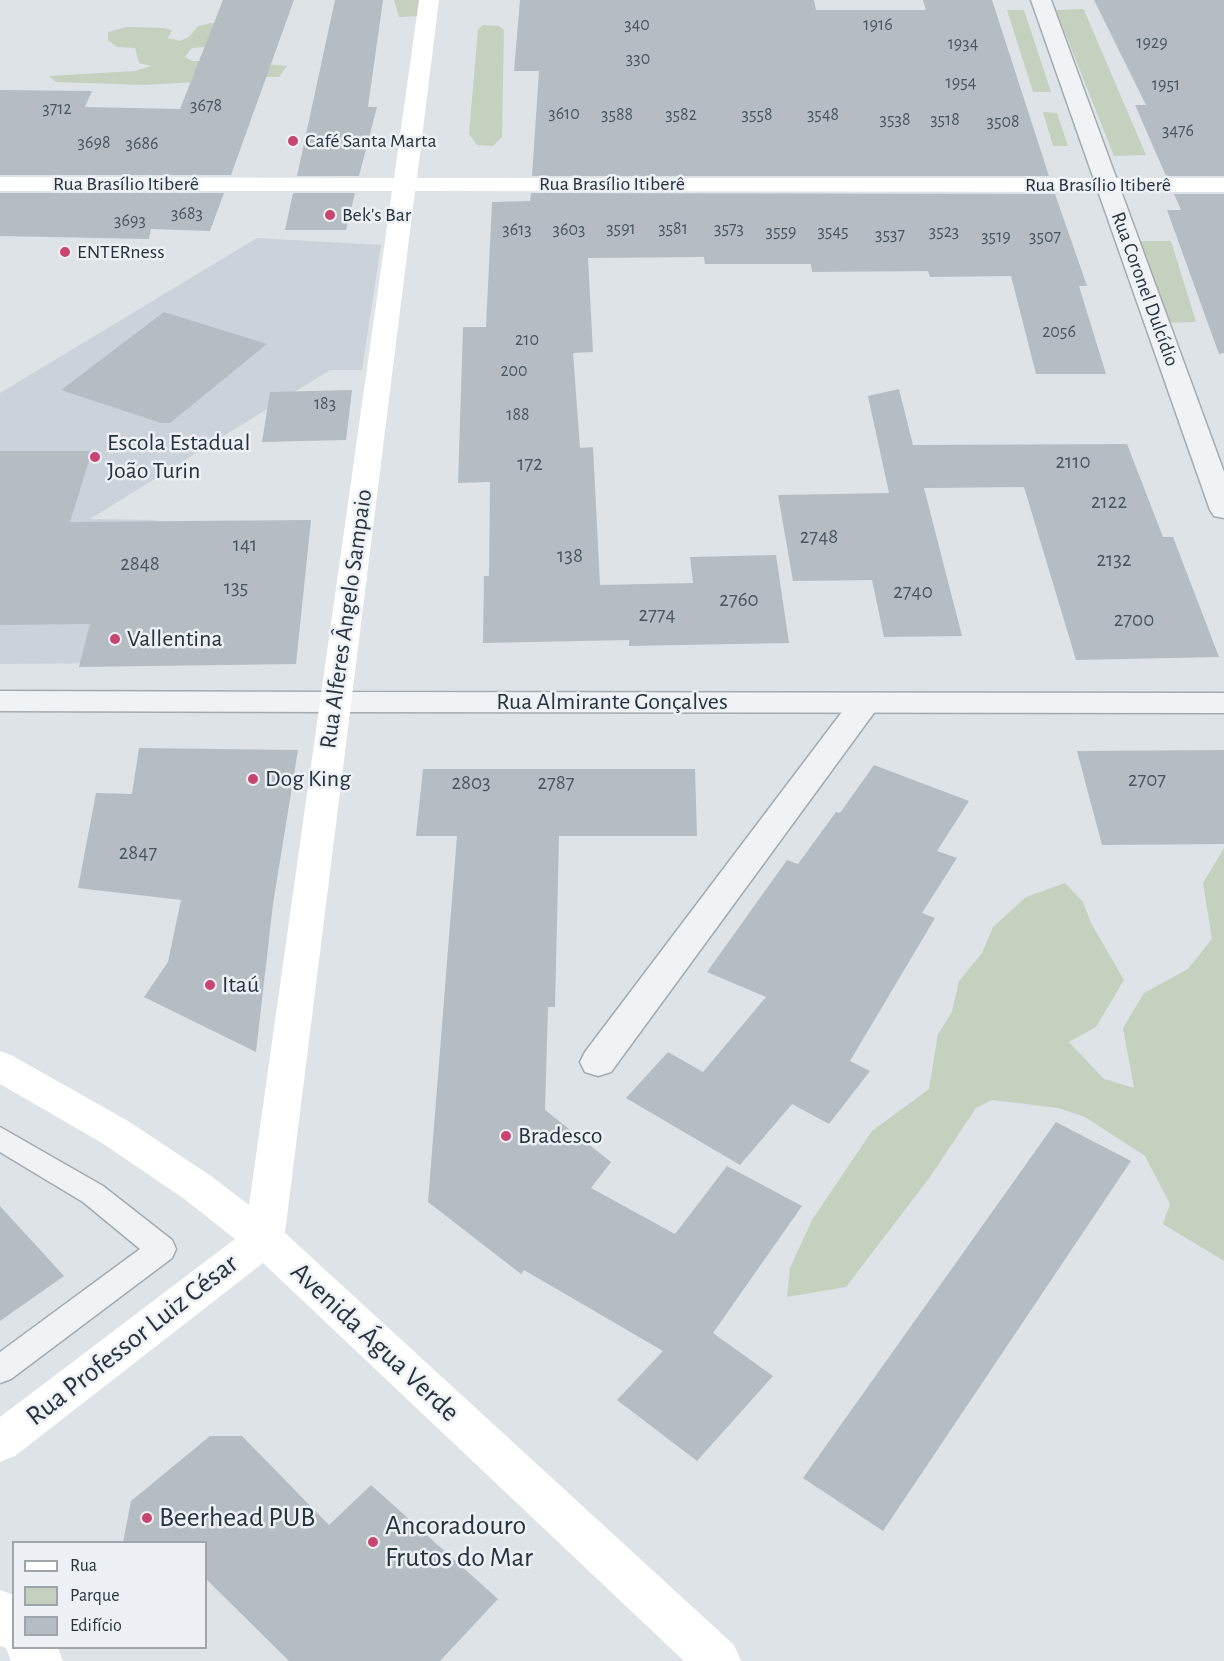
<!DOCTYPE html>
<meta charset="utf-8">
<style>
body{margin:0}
#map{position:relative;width:1224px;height:1661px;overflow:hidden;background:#dee3e7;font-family:"Alegreya Sans",sans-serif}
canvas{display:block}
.legend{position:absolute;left:12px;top:1541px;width:195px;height:108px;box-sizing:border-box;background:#edf1f5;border:2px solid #9ea5ab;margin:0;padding:8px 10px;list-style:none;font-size:18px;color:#27333d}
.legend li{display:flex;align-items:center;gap:12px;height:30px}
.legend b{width:30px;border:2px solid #9ea5ab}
</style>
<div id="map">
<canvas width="1224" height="1661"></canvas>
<ul class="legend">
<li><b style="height:8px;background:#fff"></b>Rua</li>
<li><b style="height:16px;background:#c6d0bf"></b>Parque</li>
<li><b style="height:16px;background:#b5bdc3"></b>Edifício</li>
</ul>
</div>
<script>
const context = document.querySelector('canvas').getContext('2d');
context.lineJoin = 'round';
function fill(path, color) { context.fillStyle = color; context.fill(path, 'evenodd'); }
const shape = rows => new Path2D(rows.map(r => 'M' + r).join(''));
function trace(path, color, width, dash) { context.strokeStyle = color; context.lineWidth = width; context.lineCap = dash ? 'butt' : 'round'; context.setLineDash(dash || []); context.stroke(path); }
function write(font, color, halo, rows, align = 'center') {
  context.font = font + ' "Alegreya Sans",sans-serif'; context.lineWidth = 5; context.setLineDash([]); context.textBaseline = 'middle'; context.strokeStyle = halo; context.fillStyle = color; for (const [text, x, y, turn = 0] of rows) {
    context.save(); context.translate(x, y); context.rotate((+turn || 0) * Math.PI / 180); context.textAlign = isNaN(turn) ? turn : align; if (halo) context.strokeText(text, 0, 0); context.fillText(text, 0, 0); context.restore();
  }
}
fill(shape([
 [257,238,381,245,362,370,330,370,90,519,156,520,121,663,0,664,0,393]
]), '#ccd2d9');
fill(shape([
 [394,0,423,0,419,16,399,17],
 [1084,9,1084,10,1146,155,1114,156,1056,10],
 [1007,10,1024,10,1051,92,1033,92],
 [211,23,226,23,224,45,192,48,185,57,192,61,229,61,287,66,279,77,214,77,196,82,143,85,56,82,49,76,135,71,151,66,139,63,135,48,117,47,108,40,108,32,127,27,164,28,172,30,168,38,180,41,189,37,198,26],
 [483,25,499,26,504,30,502,137,493,146,477,145,469,134,478,30],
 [1043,112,1057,113,1068,146,1053,146],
 [1136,241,1171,241,1196,322,1163,323],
 [1224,848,1224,1261,1163,1224,1170,1204,1145,1156,1085,1117,1058,1108,992,1100,976,1108,930,1177,846,1287,787,1297,790,1268,812,1220,872,1131,929,1089,938,1034,952,1012,959,981,982,953,993,927,1026,897,1065,883,1083,902,1091,923,1124,980,1096,1027,1069,1042,1104,1079,1134,1088,1123,1028,1144,993,1188,969,1212,939,1203,883]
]), '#c6d0bf');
fill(shape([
 [223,0,294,0,231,175,0,175,0,90,92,91,85,107,180,109],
 [335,0,383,0,368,107,377,107,359,176,297,176],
 [520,0,814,0,816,10,926,10,923,0,992,0,1049,176,532,176,539,71,514,71],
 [1094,0,1224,0,1224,176,1166,176,1135,105,1146,105],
 [0,193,224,193,210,231,151,229,149,239,0,236],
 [293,193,355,193,346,230,285,230],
 [531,193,1055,194,1087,286,1079,286,1106,374,1036,374,1011,276,930,277,928,271,812,272,811,264,705,264,704,257,588,258,593,352,573,353,580,448,593,447,600,585,693,583,690,557,776,555,789,643,629,646,629,640,483,643,484,576,489,576,490,482,458,483,463,327,486,327,492,202,530,201],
 [1174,194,1224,194,1224,353,1219,354,1167,210,1181,210],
 [164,312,267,344,170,423,161,423,61,390],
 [899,389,913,445,1127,444,1163,537,1173,537,1219,657,1076,660,1024,487,924,488,962,636,884,637,872,580,793,581,778,495,889,493,868,396],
 [352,390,346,440,262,442,270,392],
 [0,451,92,451,70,522,311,520,296,664,79,667,90,624,0,625],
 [139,748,298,750,273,904,256,1052,144,997,168,962,181,900,78,888,96,793,132,794],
 [1224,750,1224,844,1102,845,1077,751],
 [874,765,969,801,937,851,957,858,922,913,935,918,850,1061,870,1071,829,1124,792,1104,740,1165,626,1098,668,1052,703,1072,766,997,707,972,787,860,798,864,836,812,840,813],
 [423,769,695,769,697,836,559,836,555,1007,548,1007,545,1110,611,1162,591,1188,675,1234,727,1166,802,1206,713,1333,773,1376,697,1461,617,1400,663,1351,524,1270,521,1274,428,1202,457,836,416,836],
 [1056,1122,1131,1161,883,1531,803,1478],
 [0,1206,64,1276,0,1321],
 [210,1436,242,1436,329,1525,371,1485,498,1599,440,1661,289,1661,206,1579,206,1542,123,1542,131,1501]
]), '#b5bdc3');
const service = shape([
 [0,1127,103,1186,172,1240,176,1249,172,1258,11,1379,0,1383,0,1352,140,1249,83,1202,0,1152,0,1127]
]);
const minor = shape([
 [0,691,335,692,346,695,350,702,346,709,335,712,0,711,0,691],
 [865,693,876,696,880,703,876,710,611,1072,598,1076,585,1072,580,1062,585,1052,854,696,865,693]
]);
const tertiary = shape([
 [1031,0,1051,0,1224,472,1224,518,1214,516,1210,510,1031,0],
 [335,692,1224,693,1224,713,335,712,324,709,320,702,324,695,335,692]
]);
trace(service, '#a3abb1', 3);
trace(minor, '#a3abb1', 3);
trace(tertiary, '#a3abb1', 3);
fill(service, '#f0f3f5');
fill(minor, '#f0f3f5');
fill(tertiary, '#f0f3f5');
fill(shape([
 [419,0,439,0,417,178,1224,178,1224,192,415,191,285,1233,734,1645,741,1661,684,1661,263,1263,15,1456,0,1462,0,1417,235,1239,183,1198,102,1143,0,1084,0,1051,13,1056,128,1121,211,1176,249,1205,392,191,0,191,0,177,394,178,419,0],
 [0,1590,14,1595,14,1648,58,1648,63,1661,11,1661,6,1648,0,1646,0,1590]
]), '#fff');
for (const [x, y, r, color] of [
 [293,141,6,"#c94570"],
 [330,215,6,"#c94570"],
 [65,252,6,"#c94570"],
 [95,457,6,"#c94570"],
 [115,639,6,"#c94570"],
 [253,779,6,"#c94570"],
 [210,985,6,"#c94570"],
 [506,1136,6,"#c94570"],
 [147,1518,6,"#c94570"],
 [373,1542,6,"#c94570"]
]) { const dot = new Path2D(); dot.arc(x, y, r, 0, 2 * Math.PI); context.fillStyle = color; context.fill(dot); trace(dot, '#edf1f5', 2); }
write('18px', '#4a565e', null, [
 ["340",637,25],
 ["1916",878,25],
 ["1929",1152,43],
 ["1934",963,44],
 ["330",638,59],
 ["1954",961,83],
 ["1951",1166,85],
 ["3678",206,106],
 ["3712",57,109],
 ["3610",564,114],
 ["3588",617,115],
 ["3582",681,115],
 ["3558",757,115],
 ["3548",823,115],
 ["3538",895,120],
 ["3518",945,120],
 ["3508",1003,122],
 ["3476",1178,131],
 ["3698",94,143],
 ["3686",142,144],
 ["3683",187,214],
 ["3693",130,221],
 ["3591",621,229],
 ["3581",673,229],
 ["3573",729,229],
 ["3613",517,230],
 ["3603",569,230],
 ["3559",781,232],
 ["3545",833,232],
 ["3523",944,232],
 ["3537",890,235],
 ["3519",996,237],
 ["3507",1045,237],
 ["2056",1059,332],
 ["210",527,340],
 ["200",514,371],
 ["183",325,404],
 ["188",518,415]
]);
write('20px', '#27333d', '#edf1f5', [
 ["Café Santa Marta",305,141],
 ["Bek's Bar",342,215],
 ["ENTERness",77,252]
], 'left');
write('20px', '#27333d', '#edf1f5', [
 ["Rua Brasílio Itiberê",126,184],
 ["Rua Brasílio Itiberê",612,184],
 ["Rua Brasílio Itiberê",1098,185],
 ["Rua Coronel Dulcídio",1145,289,70]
]);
write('21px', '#4a565e', null, [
 ["2110",1073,462],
 ["172",530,464],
 ["2122",1109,502],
 ["2748",819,537],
 ["141",245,545],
 ["138",570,556],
 ["2132",1114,560],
 ["2848",140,564],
 ["135",236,588],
 ["2740",913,592],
 ["2760",739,600],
 ["2774",657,615],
 ["2700",1134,620],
 ["2707",1147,780],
 ["2803",471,783],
 ["2787",556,783],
 ["2847",138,853]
]);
write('24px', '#27333d', '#edf1f5', [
 ["Escola Estadual",107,443],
 ["João Turin",107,471],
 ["Vallentina",127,639],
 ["Dog King",265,779],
 ["Itaú",222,985],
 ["Bradesco",518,1136]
], 'left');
write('24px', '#27333d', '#edf1f5', [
 ["Rua Alferes Ângelo Sampaio",346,619,-82],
 ["Rua Almirante Gonçalves",612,702]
]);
write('28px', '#27333d', '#edf1f5', [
 ["Rua Professor Luiz César",132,1340,-38],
 ["Avenida Água Verde",375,1342,43]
]);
write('28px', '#27333d', '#edf1f5', [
 ["Beerhead PUB",159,1518],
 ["Ancoradouro",385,1526],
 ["Frutos do Mar",385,1558]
], 'left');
</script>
